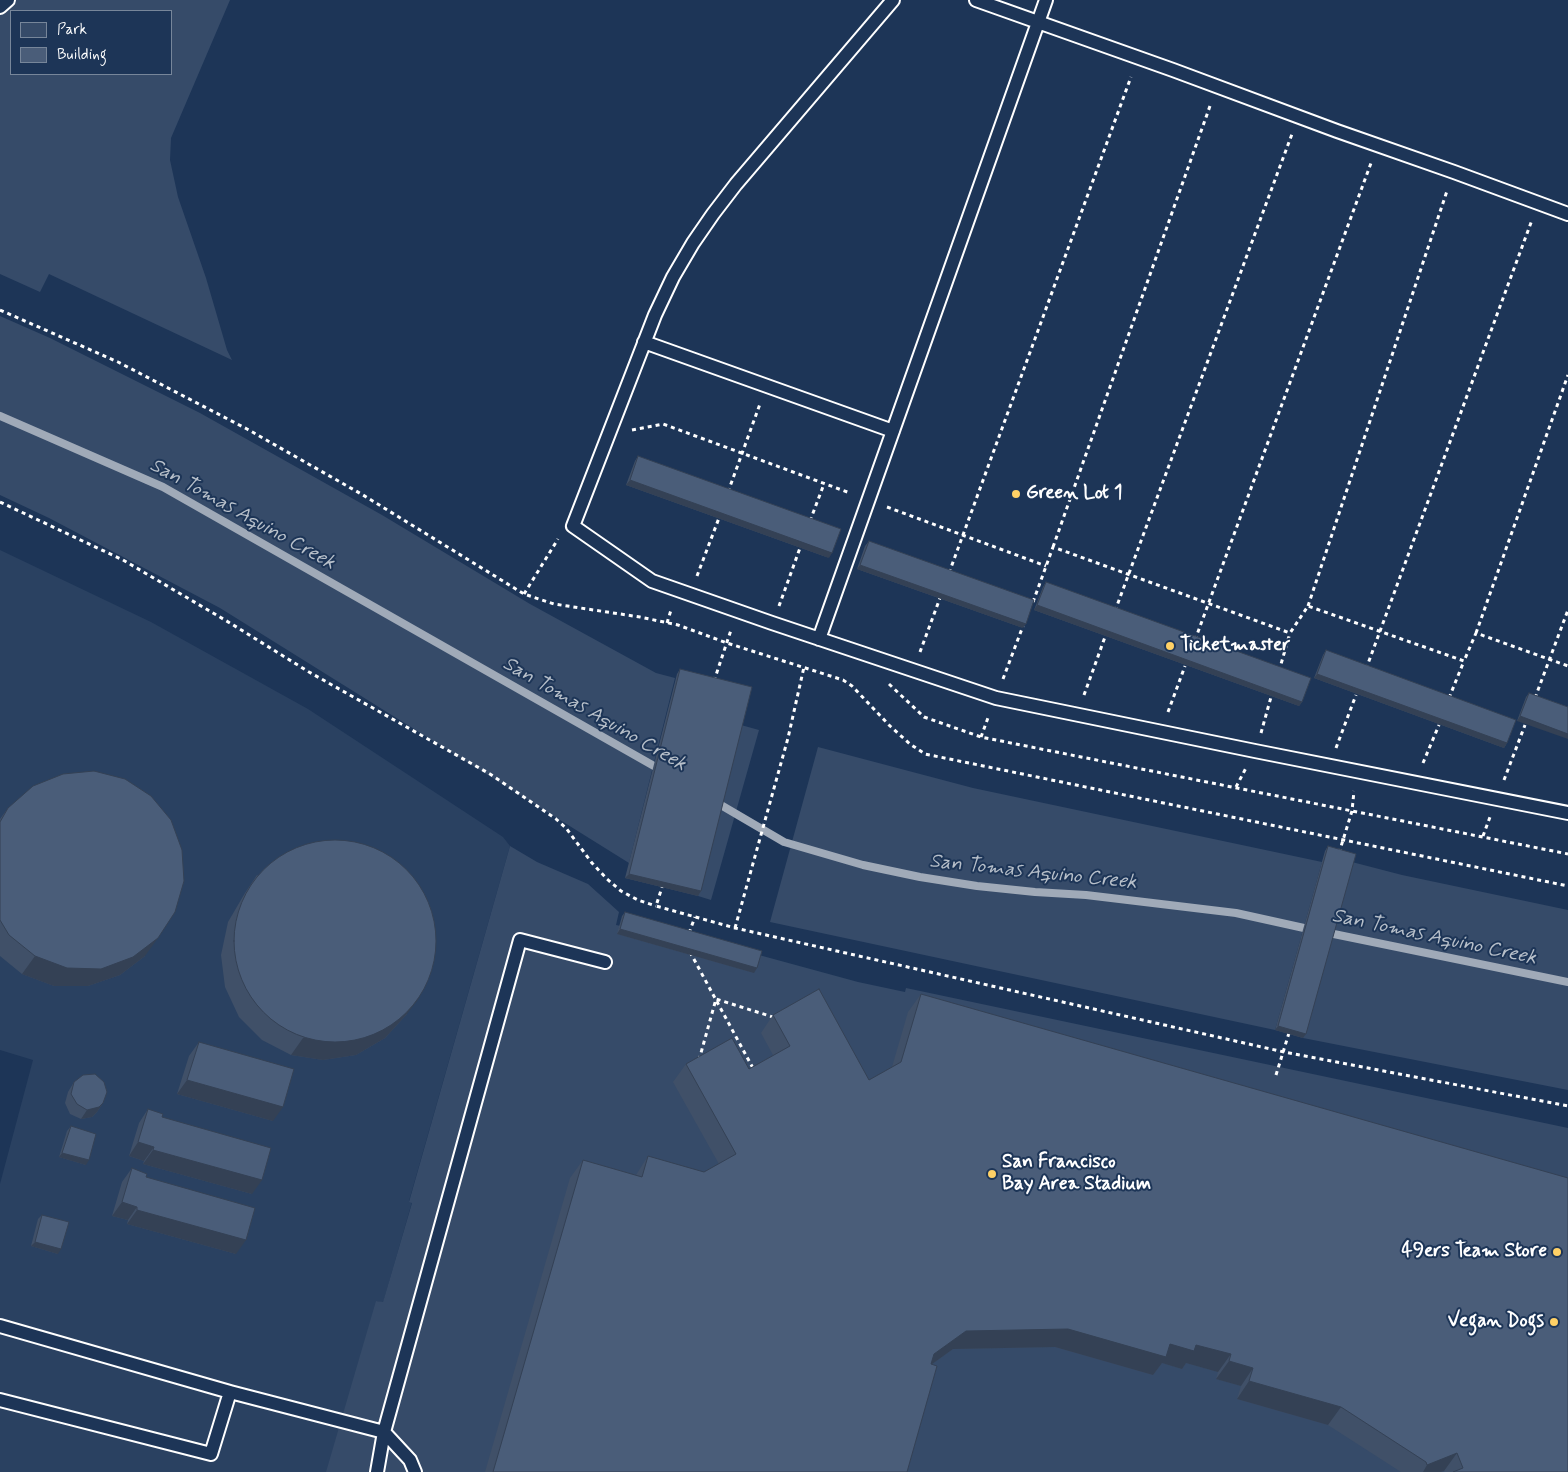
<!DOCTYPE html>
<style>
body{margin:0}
#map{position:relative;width:1568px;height:1472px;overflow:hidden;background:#1d3557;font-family:Mynerve,sans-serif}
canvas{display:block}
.legend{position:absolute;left:10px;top:10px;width:162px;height:65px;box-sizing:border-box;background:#1d3557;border:1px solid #77869a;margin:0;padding:6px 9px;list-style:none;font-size:15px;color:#fff}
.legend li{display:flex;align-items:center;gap:10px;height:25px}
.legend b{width:25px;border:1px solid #77869a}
</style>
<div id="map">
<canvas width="1568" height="1472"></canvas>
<ul class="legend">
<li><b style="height:14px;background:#364b69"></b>Park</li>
<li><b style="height:14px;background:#4a5d79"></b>Building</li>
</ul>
</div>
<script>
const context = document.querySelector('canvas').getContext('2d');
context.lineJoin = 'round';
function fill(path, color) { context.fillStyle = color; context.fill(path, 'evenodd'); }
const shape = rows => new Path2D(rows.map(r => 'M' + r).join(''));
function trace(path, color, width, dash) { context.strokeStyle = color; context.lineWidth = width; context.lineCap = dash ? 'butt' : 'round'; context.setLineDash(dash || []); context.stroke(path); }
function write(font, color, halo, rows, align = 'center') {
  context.font = font + ' Mynerve,sans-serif'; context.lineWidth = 4; context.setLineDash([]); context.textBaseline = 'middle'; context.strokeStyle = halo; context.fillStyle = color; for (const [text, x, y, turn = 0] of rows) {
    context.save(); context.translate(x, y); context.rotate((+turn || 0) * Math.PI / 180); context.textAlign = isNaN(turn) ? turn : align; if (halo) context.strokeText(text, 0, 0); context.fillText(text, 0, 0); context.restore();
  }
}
fill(shape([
 [0,550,151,622,308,709,503,837,510,846,409,1201,412,1202,383,1303,377,1301,327,1472,0,1472,0,1184,33,1060,0,1050]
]), '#2a4161');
fill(shape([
 [0,0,230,0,171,138,170,160,178,197,206,278,227,350,232,360,49,274,40,292,0,274],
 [11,11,171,11,171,74,11,74],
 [0,316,50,338,200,413,382,515,530,604,656,673,675,678,629,863,220,608,49,518,0,495],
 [741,725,759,730,711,900,698,896],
 [818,747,973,788,1322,862,1275,1030,770,922],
 [510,846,537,862,588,884,619,912,616,925,759,955,858,982,905,992,906,988,1568,1128,1568,1472,326,1472,376,1301,383,1302,412,1203,409,1202],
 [1352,862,1402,875,1568,910,1568,1090,1303,1038]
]), '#364b69');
trace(shape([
 [0,416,163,487,661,770],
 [714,801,784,842,863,865,920,877,977,886,1035,892,1086,895,1236,913,1313,930],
 [1324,932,1568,982]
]), '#a0aab8', 8);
const lane = shape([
 [893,0,736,184,713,214,693,243,673,277,655,315,573,526,652,581,772,623,996,698,1255,751,1568,813],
 [976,0,1173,70,1337,131,1454,172,1568,214],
 [0,7,8,0],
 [644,342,893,431],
 [819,639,1046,0],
 [0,1326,230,1392,384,1432],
 [0,1400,211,1454,230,1392],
 [384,1432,410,1460,415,1472],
 [377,1472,384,1432,520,940,605,962]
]);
trace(lane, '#fff', 16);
trace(shape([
 [0,310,118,362,247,429,363,495,524,594,554,604,640,617,678,625,727,643,843,680,852,686,890,726,910,744,925,754,1568,886],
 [632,430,663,424,850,493],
 [728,492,760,404],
 [0,502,123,560,230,623,309,672,490,774,556,819,566,828,592,863,607,879,621,891,638,900,656,906],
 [887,507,1046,566],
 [810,521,824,484],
 [1053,547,1210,106],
 [949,573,1131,77],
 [697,576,719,518],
 [524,594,558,539],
 [1033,602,1053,547,1290,633,1308,606,1464,661,1476,633,1568,666],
 [779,606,800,548],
 [1308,606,1447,191],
 [1115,611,1292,134],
 [667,623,671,610],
 [1476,633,1568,375],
 [1195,640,1371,163],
 [920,652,940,598],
 [1366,669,1532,220],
 [1279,671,1290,633],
 [1003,679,1023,626],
 [714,681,731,630],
 [889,684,924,717,981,737,1568,854],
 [1084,695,1105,637],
 [1449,698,1464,661],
 [1535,698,1568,610],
 [1168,712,1185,666],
 [1261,733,1271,697],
 [981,737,989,715],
 [1336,748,1356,695],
 [1423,763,1439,725],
 [1504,780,1525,725],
 [1236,787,1246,768],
 [1483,836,1490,817],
 [1339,853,1352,811,1354,791],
 [663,884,656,906,735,928,1284,1052,1568,1106],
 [735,928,788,738,804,667],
 [689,933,695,917],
 [690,952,754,1070],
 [699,1060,716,999,776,1018],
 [1276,1075,1289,1033]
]), '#fff', 3, [4, 4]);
trace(lane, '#1d3557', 12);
fill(shape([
 [638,456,829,558,626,485,635,461],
 [869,541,1023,628,857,569,865,546],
 [1046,582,1302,702,1299,706,1034,610,1043,587],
 [1326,650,1507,743,1504,748,1314,678,1323,655],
 [680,669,701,891,698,896,625,878,677,674],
 [1529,693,1568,707,1517,721,1526,697],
 [8,808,145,956,120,975,88,986,54,986,22,974,0,956,0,819],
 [1328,846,1306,1034,1303,1038,1275,1030,1325,851],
 [257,875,407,1014,385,1038,356,1055,323,1060,291,1055,262,1040,239,1017,225,987,221,955,228,922,245,893],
 [625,912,754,973,617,934,622,916],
 [921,994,1568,1472,1445,1472,1444,1471,1441,1472,1401,1472,1328,1425,1237,1399,1241,1386,1216,1379,1218,1372,1186,1363,1182,1369,1162,1363,1153,1375,1055,1347,953,1349,932,1364,907,1472,485,1472,570,1178,583,1160,636,1175,648,1156,704,1172,719,1164,673,1082,686,1064,749,1069,773,1055,761,1033,773,1015,869,1080,892,1067,908,1012],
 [199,1042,273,1121,177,1094,189,1056],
 [74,1082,103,1103,97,1112,92,1117,81,1119,70,1114,65,1103,68,1092],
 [148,1109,162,1117,252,1194,143,1164,144,1161,129,1156,139,1123],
 [71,1126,86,1165,59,1157,67,1131],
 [132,1168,146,1177,236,1254,127,1224,128,1220,112,1216,122,1182],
 [42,1215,58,1254,31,1246,38,1219]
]), '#405068');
fill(shape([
 [630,480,832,553,829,558,626,485],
 [860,565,1026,624,1023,628,857,569],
 [1037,605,1302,702,1299,706,1034,610],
 [1317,674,1507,743,1504,748,1314,678],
 [1520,716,1568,734,1568,739,1517,721],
 [629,874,701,891,698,896,625,878],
 [620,929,757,968,754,973,617,934],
 [158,938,145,956,120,975,88,986,54,986,22,974,35,956],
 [420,997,407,1014,385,1038,356,1055,323,1060,291,1055,303,1038],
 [1278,1026,1306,1034,1303,1038,1275,1030],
 [187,1080,283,1107,273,1121,177,1094],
 [103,1103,97,1112,92,1117,81,1119,87,1110],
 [138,1142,154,1147,144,1161,129,1156],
 [153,1150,262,1180,252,1194,143,1164],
 [62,1153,89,1160,86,1165,59,1157],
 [122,1202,137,1207,128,1220,112,1216],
 [137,1210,246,1240,236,1254,127,1224],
 [35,1242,61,1249,58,1254,31,1246],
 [1068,1329,1170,1344,1196,1345,1231,1354,1218,1372,1186,1363,1182,1369,1162,1363,1153,1375,1055,1347,953,1349,921,1372,934,1354,966,1331],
 [1229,1361,1253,1368,1241,1386,1216,1379],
 [1249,1381,1341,1407,1328,1425,1237,1399],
 [1457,1453,1444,1471,1441,1472,1423,1472,1427,1465]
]), '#344155');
const building = shape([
 [638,456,841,529,832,553,630,480,638,456],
 [869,541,1034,600,1026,624,860,565,869,541],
 [1046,582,1311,678,1302,702,1037,605,1046,582],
 [1326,650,1516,720,1507,743,1317,674,1326,650],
 [680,669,752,687,701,891,629,874,680,669],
 [1529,693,1568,707,1568,734,1520,716,1529,693],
 [94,771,125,779,151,796,171,820,182,850,184,881,175,912,158,938,133,957,101,969,67,968,35,956,9,935,0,920,0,822,8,808,33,786,63,774,94,771],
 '234 941a101 101 0 1 1 202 0a101 101 0 1 1-202 0Z',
 [1328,846,1356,854,1306,1034,1278,1026,1328,846],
 [625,912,762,951,757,968,620,929,625,912],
 [819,989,869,1080,901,1062,921,994,1568,1178,1568,1472,1453,1472,1463,1468,1457,1453,1427,1465,1426,1462,1341,1407,1249,1381,1253,1368,1229,1361,1231,1354,1196,1345,1194,1351,1170,1344,1166,1357,1068,1329,966,1331,934,1354,931,1364,937,1366,907,1472,493,1472,583,1160,642,1177,648,1156,704,1172,736,1154,686,1064,732,1038,749,1069,790,1046,773,1015,819,989],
 [199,1042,294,1069,283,1107,187,1080,199,1042],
 [95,1074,104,1082,107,1092,103,1103,99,1107,87,1110,77,1104,71,1094,74,1082,83,1075,95,1074],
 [148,1109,163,1114,162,1117,271,1148,262,1180,153,1150,154,1147,138,1142,148,1109],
 [71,1126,96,1134,89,1160,62,1153,71,1126],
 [132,1168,147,1174,146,1177,255,1208,246,1240,137,1210,137,1207,122,1202,132,1168],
 [42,1215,69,1222,61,1249,35,1242,42,1215]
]);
fill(building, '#4a5d79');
trace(building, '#344155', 1);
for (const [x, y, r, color] of [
 [1016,494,5,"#ffd166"],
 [1170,646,5,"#ffd166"],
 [992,1174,5,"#ffd166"],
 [1557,1252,5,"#ffd166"],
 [1554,1322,5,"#ffd166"]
]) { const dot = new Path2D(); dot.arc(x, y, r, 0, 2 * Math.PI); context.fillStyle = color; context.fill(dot); trace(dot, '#1d3557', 2); }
write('bold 19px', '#fff', '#1d3557', [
 ["Green Lot 1",1026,494],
 ["Ticketmaster",1180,646],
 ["San Francisco",1002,1163],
 ["Bay Area Stadium",1002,1185],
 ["49ers Team Store",1547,1252,"right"],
 ["Vegan Dogs",1544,1322,"right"]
], 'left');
write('italic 20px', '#b8c0ca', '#1d3557', [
 ["San Tomas Aquino Creek",242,515,29],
 ["San Tomas Aquino Creek",594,715,30],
 ["San Tomas Aquino Creek",1033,873,6],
 ["San Tomas Aquino Creek",1434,938,12]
]);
</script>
